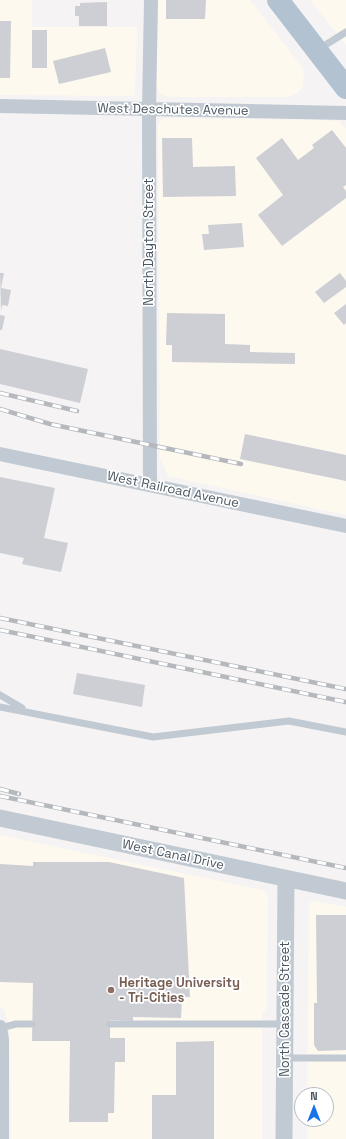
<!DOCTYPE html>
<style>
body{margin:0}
#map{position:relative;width:346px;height:1139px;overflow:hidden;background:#f5f3f3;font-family:"Space Grotesk",sans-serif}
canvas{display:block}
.north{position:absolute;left:294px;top:1087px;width:40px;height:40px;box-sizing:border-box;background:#fff;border:1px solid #b7bbc0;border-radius:50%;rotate:0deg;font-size:11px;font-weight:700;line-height:16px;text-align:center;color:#4a5661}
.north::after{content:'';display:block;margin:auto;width:14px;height:18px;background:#1a73e8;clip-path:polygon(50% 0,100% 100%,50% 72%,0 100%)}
</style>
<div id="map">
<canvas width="346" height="1139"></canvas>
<div class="north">N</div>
</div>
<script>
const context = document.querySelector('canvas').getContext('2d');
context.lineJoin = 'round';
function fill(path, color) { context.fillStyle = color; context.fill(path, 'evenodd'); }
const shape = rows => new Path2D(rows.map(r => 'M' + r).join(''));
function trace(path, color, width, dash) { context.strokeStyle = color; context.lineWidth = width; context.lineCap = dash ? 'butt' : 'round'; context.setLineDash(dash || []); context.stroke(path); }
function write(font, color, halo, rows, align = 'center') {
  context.font = font + ' "Space Grotesk",sans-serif'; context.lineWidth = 3.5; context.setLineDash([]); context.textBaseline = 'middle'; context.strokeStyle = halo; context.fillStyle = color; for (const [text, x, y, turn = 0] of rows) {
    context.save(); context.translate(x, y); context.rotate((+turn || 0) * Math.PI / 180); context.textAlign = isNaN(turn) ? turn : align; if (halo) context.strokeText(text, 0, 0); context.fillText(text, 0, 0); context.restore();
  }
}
fill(shape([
 [0,0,32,0,32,27,137,27,135,96,0,95],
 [158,0,250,0,302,67,304,77,303,87,298,93,288,97,169,97,160,94,156,85],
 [310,0,346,0,346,45],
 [165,118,323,120,339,121,346,129,346,515,168,476,160,458,158,123],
 [0,835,262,890,266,892,268,896,267,1007,262,1015,262,1139,11,1139,10,1031,5,1012,0,1006],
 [315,901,346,907,346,1139,307,1139,307,1119,326,1119,326,1095,307,1095,309,907,310,902]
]), '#fdf9ef');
fill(shape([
 [166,0,206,0,205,19,166,19],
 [107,2,107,26,79,26,79,16,75,16,75,6,80,6,80,3],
 [0,21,11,21,10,78,0,78],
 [32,30,47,30,47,68,32,68],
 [105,48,111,72,59,84,53,61],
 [332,130,346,148,346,185,343,187,346,191,346,198,282,246,258,215,283,195,256,158,282,138,298,160,314,148,312,145],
 [162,138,192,138,193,167,235,166,236,196,163,197],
 [242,223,244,247,204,250,202,234,209,234,208,225],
 [0,273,4,273,1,288,11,290,8,306,2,305,1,312],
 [340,273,346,281,346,287,324,303,315,292],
 [346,304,346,323,344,325,334,313],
 [167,313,225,314,225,344,250,345,250,352,295,353,295,364,172,362,172,345,166,345],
 [0,315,5,316,2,330,0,330],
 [0,349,88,369,80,403,0,384],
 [245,434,346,455,346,481,240,459],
 [0,477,55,488,44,538,68,543,61,572,22,564,24,558,0,553],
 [77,673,145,685,142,707,73,694],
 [33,862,109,862,184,878,190,997,182,997,181,1018,133,1017,133,1021,110,1020,110,1038,125,1038,125,1062,115,1062,114,1113,108,1113,108,1122,69,1122,70,1041,32,1041,33,983,0,982,0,864,33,866],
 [316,915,346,915,346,1050,318,1051,314,1045,314,1003,317,1003],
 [214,1041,214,1139,152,1139,152,1095,176,1095,176,1042]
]), '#cdcfd5');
trace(shape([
 [319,49,346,32],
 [0,695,22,708],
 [0,707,153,737,289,721,346,732],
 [110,1024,285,1024],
 [0,1028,16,1024,32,1024],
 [285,1058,346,1058]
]), '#c1cad2', 7);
trace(shape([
 [0,106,346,113],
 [0,454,346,526],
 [150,485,149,109,151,0],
 [0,1027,2,1040,2,1139]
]), '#c1cad2', 14);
trace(shape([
 [0,818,346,891],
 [284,1139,286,879]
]), '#c1cad2', 17);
trace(shape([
 [278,0,346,88]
]), '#b3c2d1', 22);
const rail = shape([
 [0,393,77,411],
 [0,409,50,424,241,464],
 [0,618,346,689],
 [0,630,346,702],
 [0,789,19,794],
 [0,796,346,868]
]);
trace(rail, '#b5b8bd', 4.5);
trace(rail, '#fff', 3, [9]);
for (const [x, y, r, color] of [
 [111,990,4,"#8d6e63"]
]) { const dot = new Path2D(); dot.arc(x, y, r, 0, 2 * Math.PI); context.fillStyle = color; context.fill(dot); trace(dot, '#fff', 1.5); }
write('13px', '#4a5661', '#fff', [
 ["West Deschutes Avenue",173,110,1],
 ["North Dayton Street",149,242,-90],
 ["West Railroad Avenue",173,490,12],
 ["West Canal Drive",173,855,12],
 ["North Cascade Street",285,1009,-90]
]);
write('bold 13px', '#785e54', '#fff', [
 ["Heritage University",119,983],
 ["- Tri-Cities",119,998]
], 'left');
</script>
